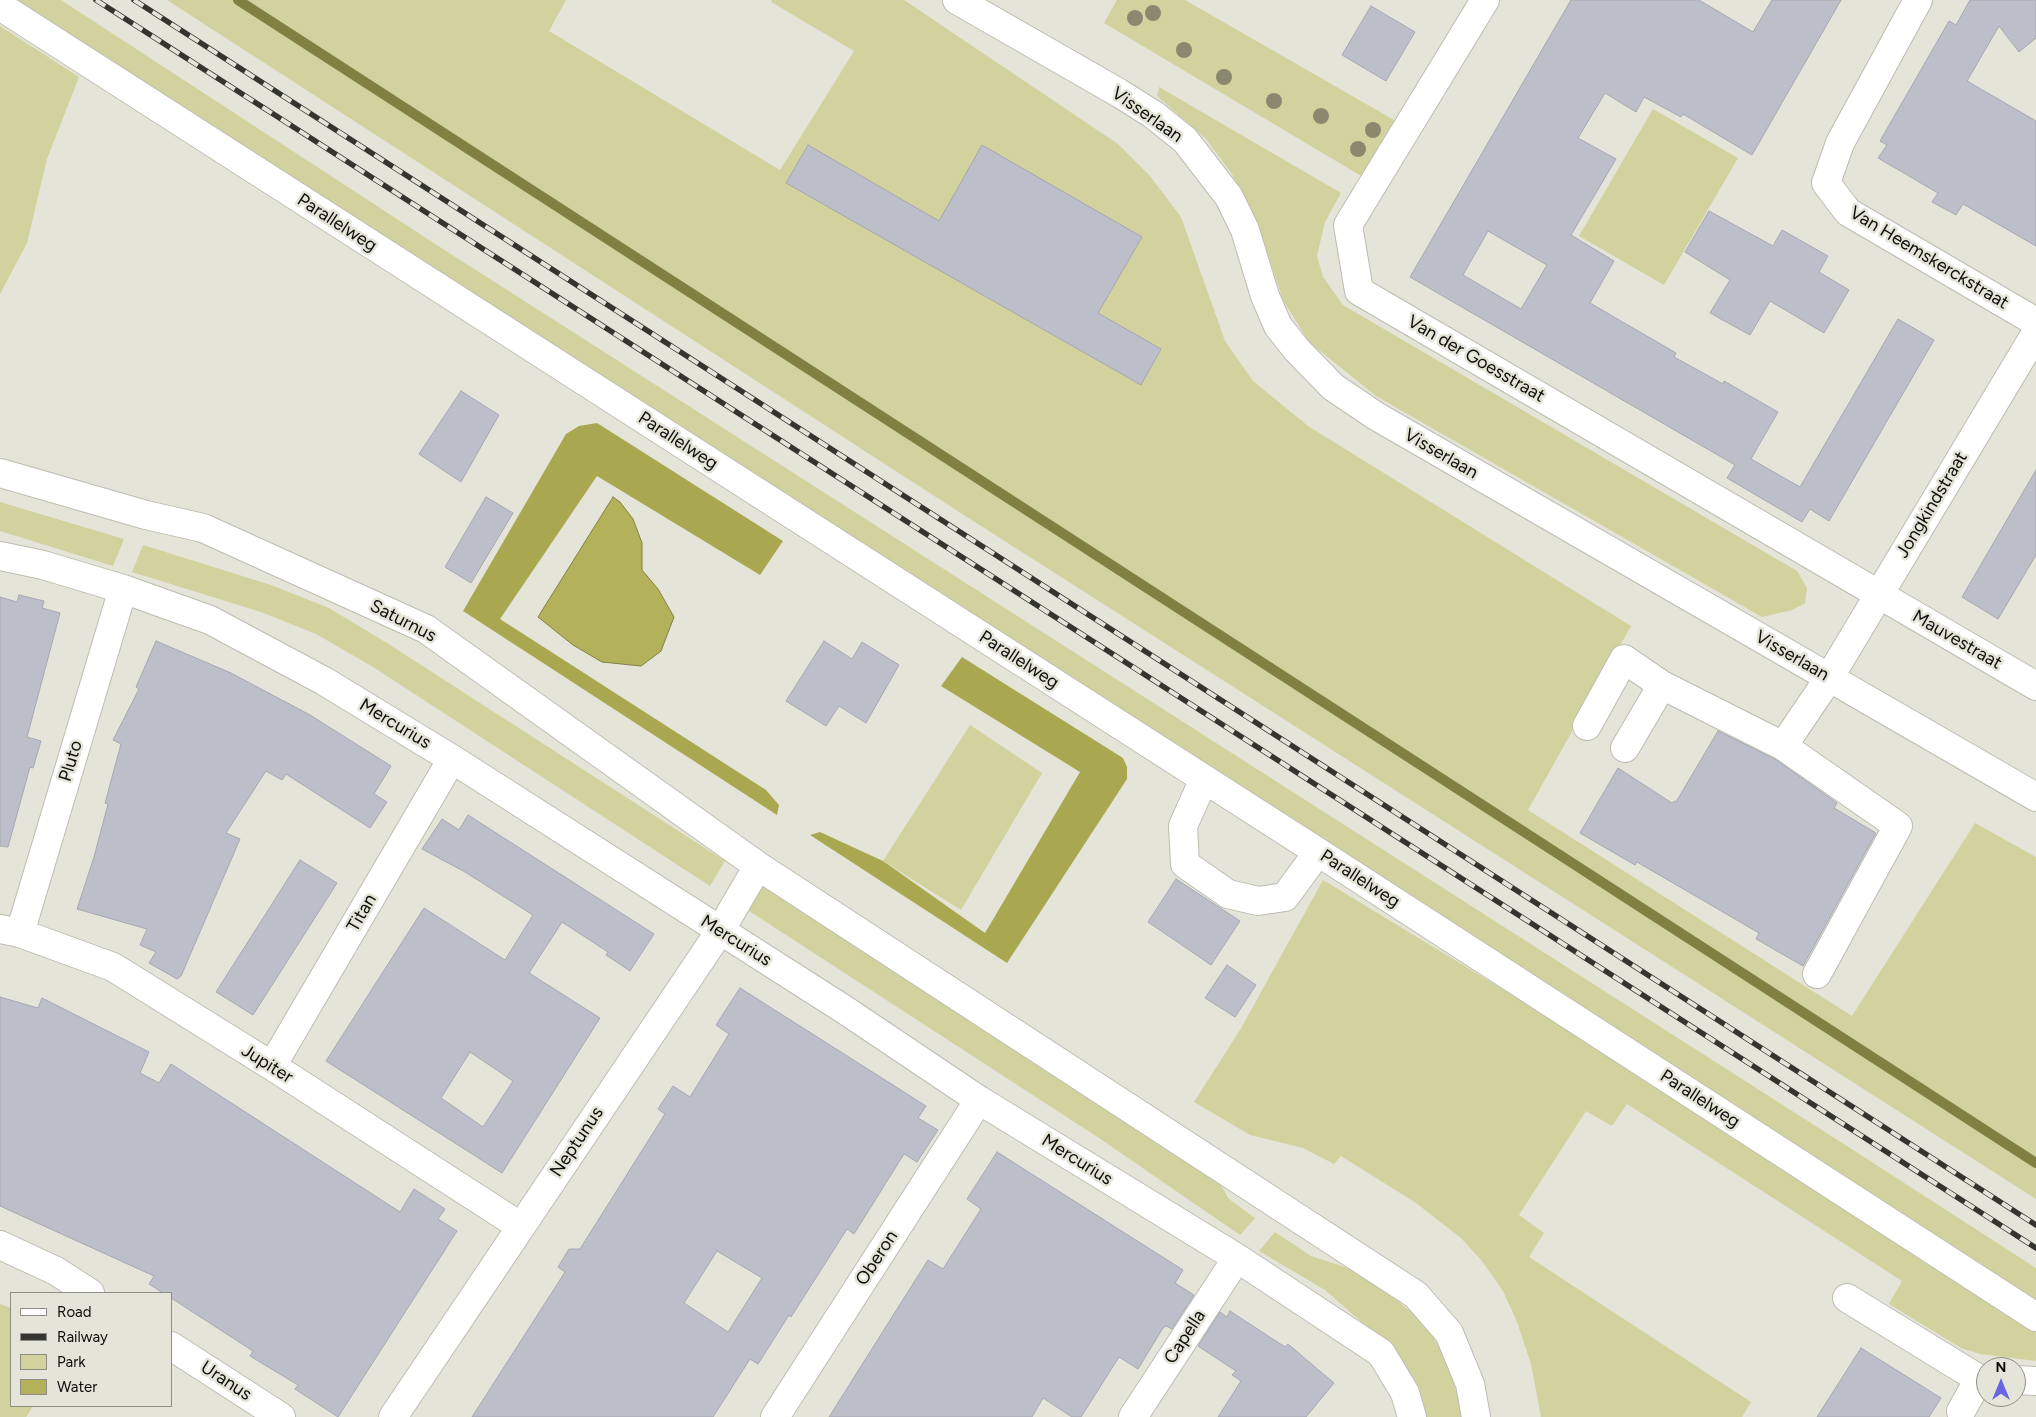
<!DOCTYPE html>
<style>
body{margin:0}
#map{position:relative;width:2036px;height:1417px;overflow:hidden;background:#e4e4d9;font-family:Figtree,sans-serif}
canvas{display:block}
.legend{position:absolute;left:10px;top:1292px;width:162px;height:115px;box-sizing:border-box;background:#e4e4d9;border:1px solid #8e8e86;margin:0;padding:6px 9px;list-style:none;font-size:15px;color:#0d0d09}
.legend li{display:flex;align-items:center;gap:10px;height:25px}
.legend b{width:25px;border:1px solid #8e8e86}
.north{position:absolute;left:1976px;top:1357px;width:50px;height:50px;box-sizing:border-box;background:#e4e4d9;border:1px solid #8e8e86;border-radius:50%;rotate:0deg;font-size:14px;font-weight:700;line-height:20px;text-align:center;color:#0d0d09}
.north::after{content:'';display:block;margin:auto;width:18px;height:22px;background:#6867e1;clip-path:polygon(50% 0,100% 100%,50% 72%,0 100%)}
</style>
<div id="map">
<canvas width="2036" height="1417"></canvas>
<ul class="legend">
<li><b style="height:6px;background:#fff"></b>Road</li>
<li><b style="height:6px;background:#35352f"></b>Railway</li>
<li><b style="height:14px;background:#d2d29e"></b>Park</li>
<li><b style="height:14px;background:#b3b25a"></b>Water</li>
</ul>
<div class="north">N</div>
</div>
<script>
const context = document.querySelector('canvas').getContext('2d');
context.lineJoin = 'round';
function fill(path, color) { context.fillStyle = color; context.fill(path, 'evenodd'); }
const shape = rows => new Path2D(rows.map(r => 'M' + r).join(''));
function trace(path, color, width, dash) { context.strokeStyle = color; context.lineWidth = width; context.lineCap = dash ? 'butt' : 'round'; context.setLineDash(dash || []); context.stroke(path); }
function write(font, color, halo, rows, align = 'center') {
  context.font = font + ' Figtree,sans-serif'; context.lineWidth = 5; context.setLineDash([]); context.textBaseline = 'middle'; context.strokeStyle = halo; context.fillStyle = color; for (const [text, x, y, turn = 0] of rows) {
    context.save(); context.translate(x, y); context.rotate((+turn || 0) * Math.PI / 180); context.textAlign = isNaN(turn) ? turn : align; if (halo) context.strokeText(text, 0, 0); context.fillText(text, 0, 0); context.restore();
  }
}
fill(shape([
 [12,0,61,0,443,249,1850,1148,2036,1268,2036,1305],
 [167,0,566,0,549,31,780,170,854,51,771,2,772,0,904,0,1118,144,1150,176,1181,217,1225,341,1253,381,1308,426,1631,626,1528,810,1852,1016,1975,823,2036,857,2036,1199,956,510],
 [1117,0,1185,0,1401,124,1368,180,1104,23],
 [0,26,79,77,47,159,27,243,0,294],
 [1159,87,1341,193,1325,222,1317,256,1323,277,1343,305,1797,571,1807,588,1805,603,1792,610,1762,617,1376,396,1309,342,1283,300,1260,231,1232,174,1206,139,1157,96],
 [1653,109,1738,158,1664,285,1579,236],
 [0,502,124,539,113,566,0,531],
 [143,545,271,585,329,608,387,643,725,861,710,886,373,667,316,634,261,612,132,572],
 [970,725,1042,773,961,910,883,861],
 [1323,880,1629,1066,2036,1331,2036,1361,1980,1354,1961,1348,1889,1304,1902,1281,1627,1104,1612,1126,1586,1111,1519,1215,1544,1233,1529,1257,1751,1402,1742,1417,1541,1417,1531,1364,1517,1322,1503,1291,1482,1261,1461,1238,1416,1203,1341,1156,1334,1164,1303,1148,1250,1135,1194,1102,1240,1030],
 [761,885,1217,1179,1229,1199,1255,1218,1240,1235,1099,1138,746,909],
 [1275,1232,1311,1256,1363,1273,1427,1325,1446,1361,1465,1417,1425,1417,1423,1402,1411,1375,1390,1347,1325,1290,1259,1251],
 [0,1304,11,1308,11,1406,33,1406,26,1417,0,1417]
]), '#d2d29e');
fill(shape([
 [597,423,783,541,760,575,597,476,500,619,766,790,779,805,777,815,463,611,566,434,579,426],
 [962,657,1123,758,1127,767,1127,779,1007,963,810,835,820,832,883,861,985,933,1080,772,941,686]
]), '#a9a850');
const water = shape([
 [613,497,620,502,633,519,642,543,642,570,658,589,674,617,661,651,641,666,602,662,573,645,538,617,613,497]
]);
fill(water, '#b3b25a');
trace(water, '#818042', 1);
trace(shape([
 [238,0,2036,1163]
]), '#818042', 10);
const building = shape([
 [1571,0,1699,0,1753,32,1772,0,1841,0,1752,155,1683,114,1681,117,1644,97,1636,112,1605,93,1578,138,1616,159,1571,235,1614,261,1590,303,1676,353,1674,357,1723,384,1724,381,1778,412,1751,459,1800,487,1898,319,1934,340,1829,521,1810,509,1802,522,1727,478,1735,465,1410,277,1571,0],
 [1488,231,1547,265,1521,309,1463,275,1488,231],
 [1970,0,2036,0,2036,38,2019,52,1999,26,1967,81,2036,121,2036,246,1963,204,1956,215,1932,202,1938,193,1878,158,1887,145,1880,141,1949,21,1956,25,1970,0],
 [1371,6,1415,32,1386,81,1342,55,1371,6],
 [808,145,939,221,982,145,1142,237,1098,313,1161,349,1141,385,786,183,808,145],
 [1709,211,1773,246,1782,230,1828,256,1819,272,1849,290,1824,333,1770,301,1750,335,1710,313,1730,280,1685,252,1709,211],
 [461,391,499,415,461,482,419,454,461,391],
 [2036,470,2036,555,1998,619,1962,597,2036,470],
 [486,497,513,513,471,583,445,567,486,497],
 [19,595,44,601,42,608,60,613,27,737,41,741,33,768,30,767,8,847,0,846,0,597,17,602,19,595],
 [156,641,231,673,310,715,391,766,374,794,387,802,370,828,286,774,282,780,266,771,226,833,240,839,181,976,177,979,149,963,156,952,140,945,147,929,77,909,94,857,108,804,105,803,121,744,113,740,139,689,136,687,156,641],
 [824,641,852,659,862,642,899,665,866,723,839,706,826,726,786,701,824,641],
 [1718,731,1775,759,1837,803,1834,808,1876,833,1803,966,1756,939,1759,933,1637,862,1635,865,1580,833,1618,768,1672,803,1674,801,1676,802,1718,731],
 [468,815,654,934,630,971,606,955,608,952,562,922,529,973,600,1018,502,1173,326,1061,424,908,505,960,533,915,465,872,422,849,442,819,459,830,468,815],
 [470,1052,513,1081,483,1127,441,1098,470,1052],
 [300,860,337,883,253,1015,216,992,300,860],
 [1176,879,1240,921,1211,965,1148,922,1176,879],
 [1227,965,1256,985,1235,1017,1205,998,1227,965],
 [740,988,926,1106,918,1118,938,1130,917,1162,904,1154,854,1234,847,1229,791,1317,789,1315,758,1364,750,1359,713,1417,472,1417,565,1272,558,1267,569,1249,580,1249,665,1114,658,1109,673,1086,690,1097,729,1034,716,1025,740,988],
 [717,1251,762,1278,728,1332,684,1303,717,1251],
 [0,997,38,1008,42,998,149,1052,140,1073,159,1083,171,1064,400,1212,414,1189,445,1209,438,1219,457,1231,338,1417,295,1389,298,1385,250,1356,253,1351,171,1298,171,1293,163,1293,149,1284,154,1276,0,1206,0,997],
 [997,1152,1183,1270,1175,1283,1194,1295,1172,1329,1166,1326,1163,1328,1138,1369,1119,1357,1081,1417,1072,1417,1043,1398,1032,1417,829,1417,928,1260,943,1269,981,1209,967,1199,997,1152],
 [1230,1311,1285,1347,1288,1344,1334,1383,1306,1417,1218,1417,1241,1381,1232,1375,1236,1371,1198,1346,1220,1312,1227,1317,1230,1311],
 [1861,1348,1941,1398,1929,1417,1817,1417,1861,1348]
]);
fill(building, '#bcbec9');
trace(building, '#a6a7b2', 1);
const minor = shape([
 [957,0,1119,93,1154,115,1185,140,1229,197,1245,230,1265,296,1278,326,1297,350,1333,387,1376,416,2036,797],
 [1485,0,1348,225,1359,291,2036,686],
 [1918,0,1840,143,1826,183,1848,212,2036,322],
 [0,6,1318,852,2036,1317],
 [0,473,146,515,203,528,426,629,758,866,1416,1295,1449,1333,1470,1384,1476,1417],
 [0,556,43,565,123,589,210,620,324,681,452,759,845,1010,979,1100,1237,1258,1381,1353,1405,1393,1412,1417],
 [1662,685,1783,746,1829,678,2036,333],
 [1587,726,1624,659,1662,685,1625,748],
 [1783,746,1898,826,1817,974],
 [1204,779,1183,826,1185,864,1228,894,1258,901,1285,897,1318,852],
 [0,929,20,933,113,967,272,1066,520,1226],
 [20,933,123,589],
 [272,1066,452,759],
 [0,1245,56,1271,90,1293],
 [1847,1298,1979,1379,1986,1379],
 [171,1346,281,1417],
 [2016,1380,2036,1381],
 [1961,1411,1979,1379],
 [393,1417,720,931,758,866],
 [775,1417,979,1100],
 [1133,1417,1237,1258]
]);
trace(minor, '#bcbdb1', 30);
trace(minor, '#fff', 28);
const rail = shape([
 [96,0,2036,1248],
 [134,0,2036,1225]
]);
trace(rail, '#35352f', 5.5);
trace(rail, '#e4e4d9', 4, [11]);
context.fillStyle = '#8a8970';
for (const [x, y] of [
 [1153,13],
 [1135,18],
 [1184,50],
 [1224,77],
 [1274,101],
 [1321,116],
 [1373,130],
 [1358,149]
]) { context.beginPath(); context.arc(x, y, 8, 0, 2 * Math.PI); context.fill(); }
write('18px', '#0d0d09', '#e4e4d9', [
 ["Visserlaan",1147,115,35],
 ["Parallelweg",337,223,33],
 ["Van Heemskerckstraat",1929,258,31],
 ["Van der Goesstraat",1476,359,30],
 ["Parallelweg",678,441,33],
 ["Visserlaan",1441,454,30],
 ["Jongkindstraat",1932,505,-59],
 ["Saturnus",403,621,27],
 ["Mauvestraat",1957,640,30],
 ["Visserlaan",1792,656,30],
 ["Parallelweg",1019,660,33],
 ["Mercurius",395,724,31],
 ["Pluto",71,761,-73],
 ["Parallelweg",1360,879,33],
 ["Titan",362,913,-60],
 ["Mercurius",736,941,32],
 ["Jupiter",267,1064,32],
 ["Parallelweg",1700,1099,33],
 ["Neptunus",577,1142,-56],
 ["Mercurius",1077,1160,32],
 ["Oberon",877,1258,-57],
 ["Capella",1185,1337,-57],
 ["Uranus",226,1381,33]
]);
</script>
